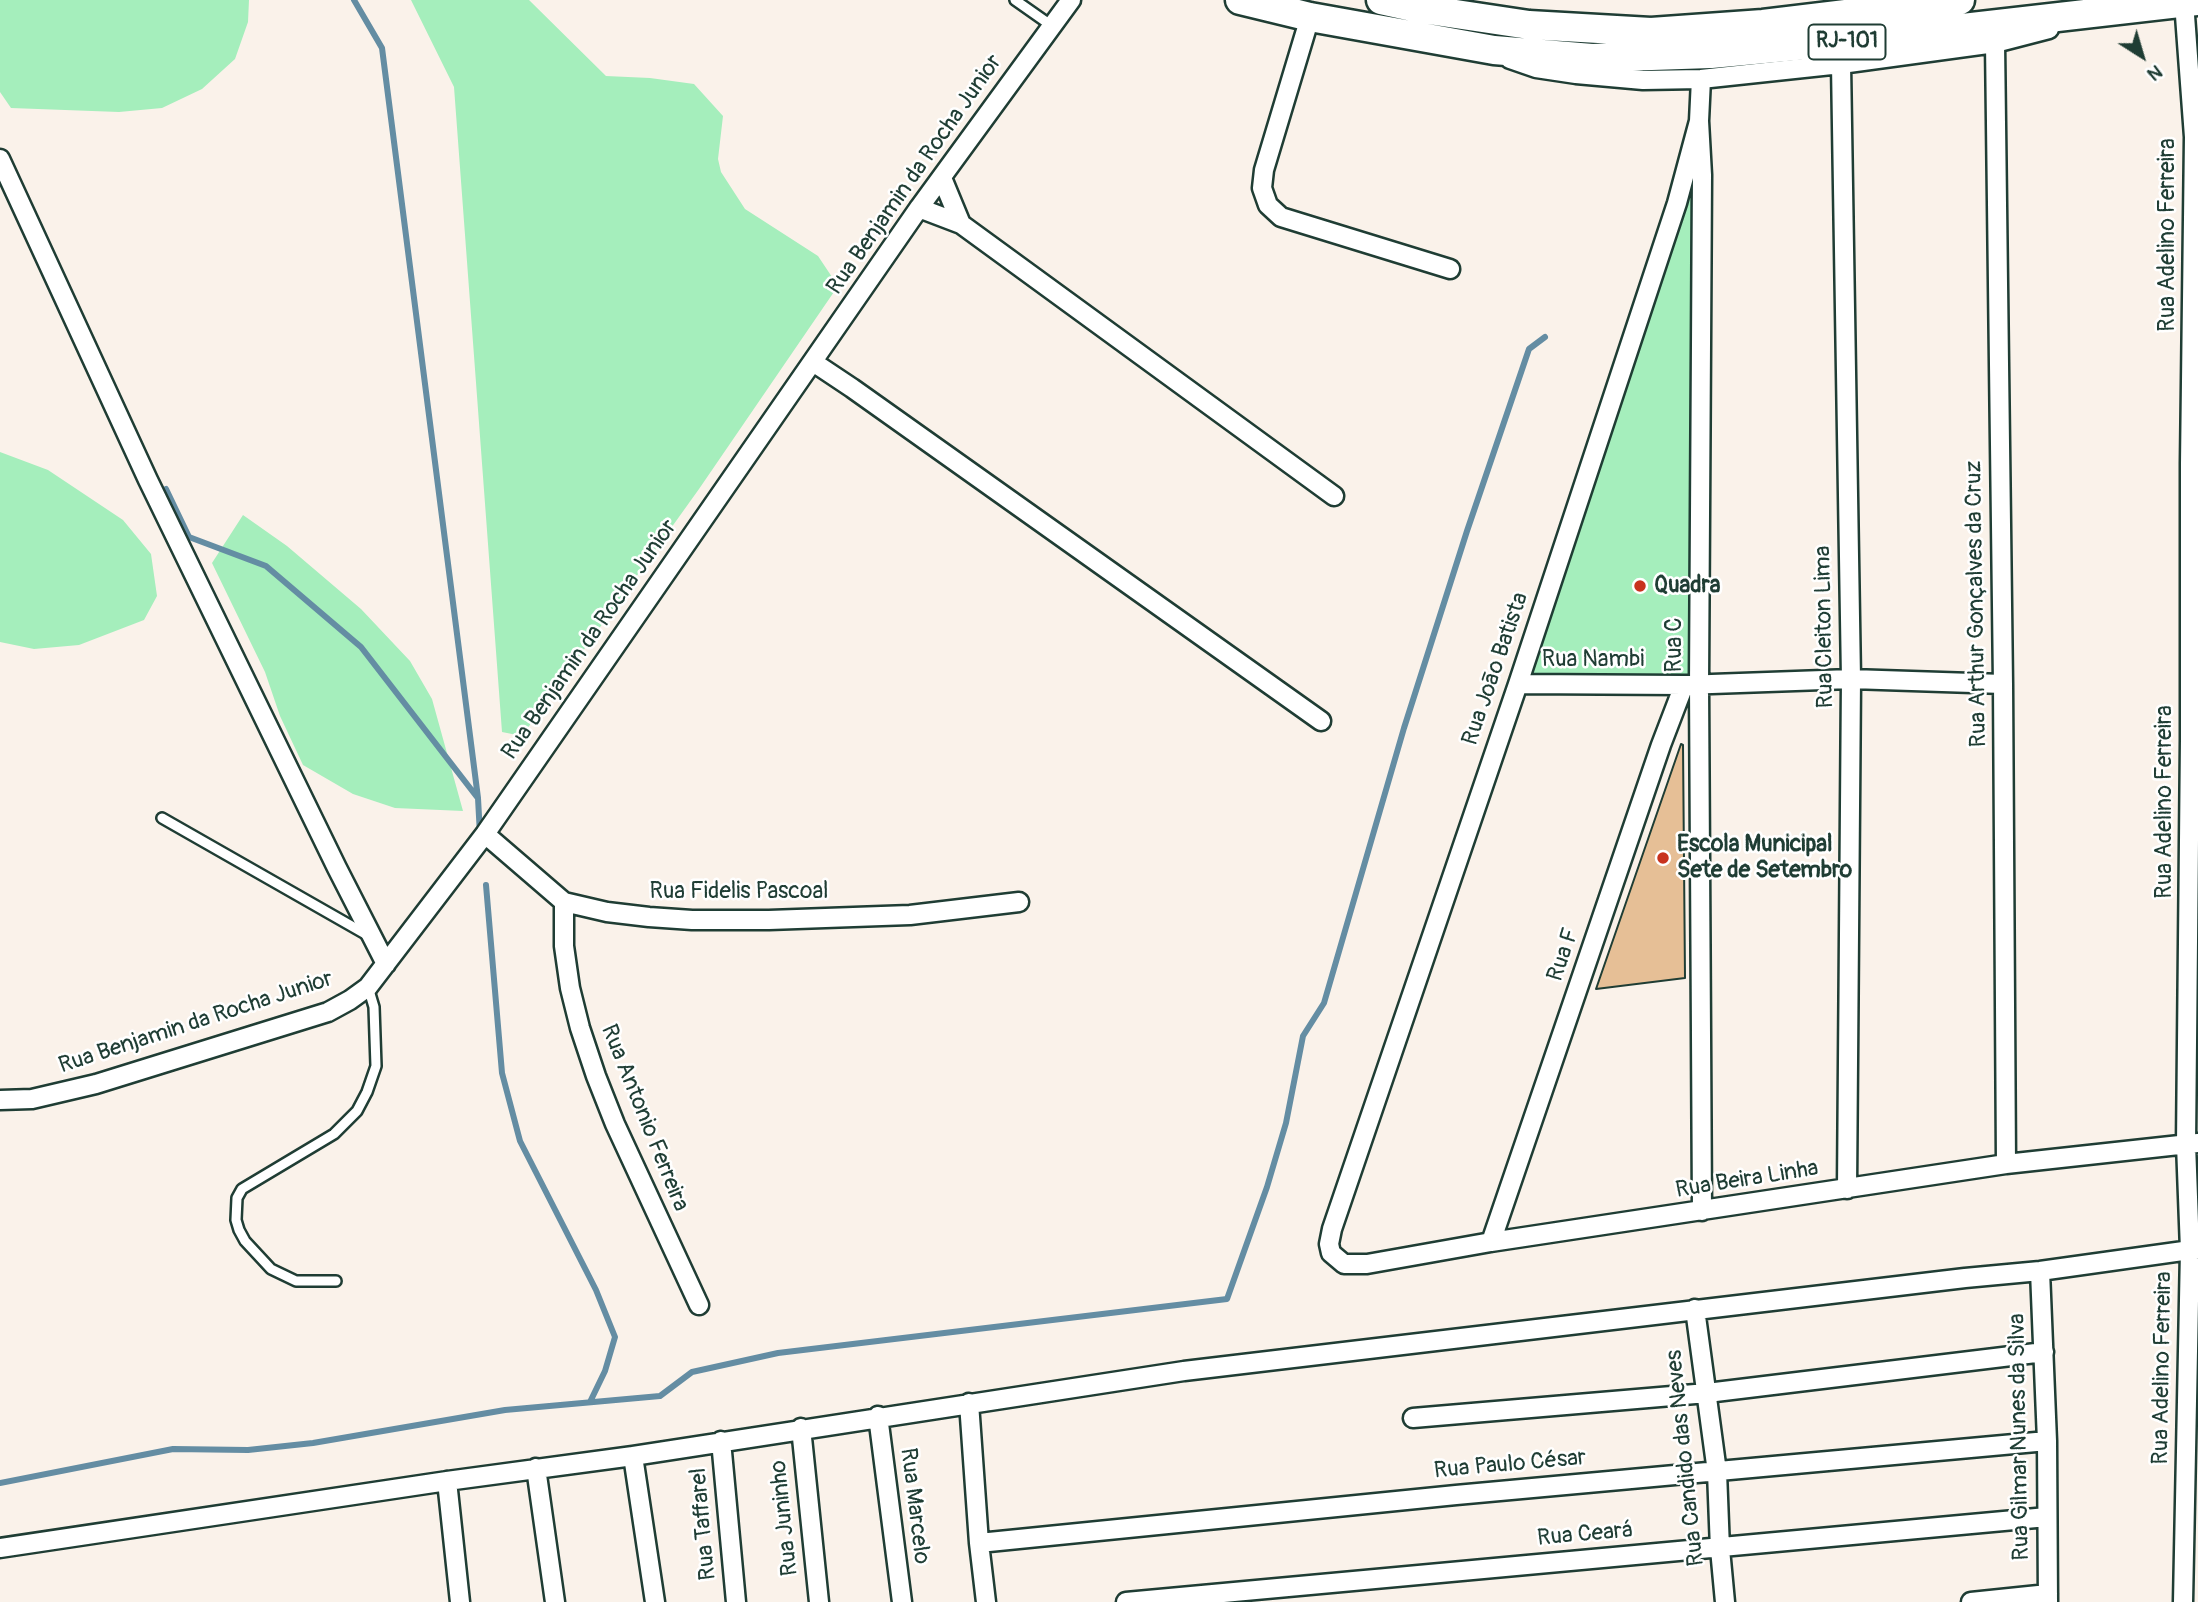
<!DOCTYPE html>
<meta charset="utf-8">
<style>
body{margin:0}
#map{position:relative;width:2198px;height:1602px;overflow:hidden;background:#faf2ea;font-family:Pangolin,sans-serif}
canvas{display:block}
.north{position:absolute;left:2107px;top:21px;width:70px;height:70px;-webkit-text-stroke:5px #fff;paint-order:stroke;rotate:143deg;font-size:19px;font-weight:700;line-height:28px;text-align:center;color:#1f3d34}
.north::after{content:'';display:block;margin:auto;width:24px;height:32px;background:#1f3d34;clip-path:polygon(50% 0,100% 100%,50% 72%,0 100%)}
</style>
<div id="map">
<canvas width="2198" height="1602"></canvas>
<div class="north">N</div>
</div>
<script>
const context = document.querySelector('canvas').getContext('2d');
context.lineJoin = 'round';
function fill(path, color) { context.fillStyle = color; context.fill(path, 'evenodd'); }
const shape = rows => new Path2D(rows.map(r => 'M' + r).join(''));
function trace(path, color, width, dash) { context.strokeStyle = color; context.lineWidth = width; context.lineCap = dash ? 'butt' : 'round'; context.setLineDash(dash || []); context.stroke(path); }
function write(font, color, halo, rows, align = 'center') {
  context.font = font + ' Pangolin,sans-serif'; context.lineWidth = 5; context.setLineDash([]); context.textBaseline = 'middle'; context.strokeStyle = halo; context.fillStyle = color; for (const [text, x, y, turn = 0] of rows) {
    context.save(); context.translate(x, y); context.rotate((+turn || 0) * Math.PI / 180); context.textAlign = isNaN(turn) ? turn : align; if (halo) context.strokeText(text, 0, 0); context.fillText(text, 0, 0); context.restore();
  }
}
fill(shape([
 [0,0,249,0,248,22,235,59,202,89,162,108,119,112,11,108,0,92],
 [411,0,529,0,606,76,650,78,694,84,723,116,718,159,721,172,745,209,818,256,838,286,699,489,522,736,502,732,454,87],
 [1700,150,1694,679,1519,681],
 [0,452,48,470,123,520,151,554,157,596,144,620,79,645,34,649,0,642],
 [243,515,287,546,361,609,410,661,432,699,463,811,395,808,353,794,303,765,280,716,265,672,212,563]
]), '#a5eebc');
trace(shape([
 [354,0,382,48,478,798,480,835],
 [166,489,189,537,266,566,361,647,477,797],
 [486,885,502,1073,520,1141,596,1290,615,1337,605,1371,590,1402],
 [0,1483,173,1449,248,1450,313,1443,505,1410,660,1396,692,1372,778,1353,1227,1299,1267,1187,1286,1123,1303,1036,1324,1003,1404,728,1467,531,1529,349,1545,337]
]), '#648da3', 6);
const building = shape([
 [1681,744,1683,745,1685,978,1596,989,1681,744]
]);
fill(building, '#e6bf96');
trace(building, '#1f3d34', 2);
const service = shape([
 [1015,0,1052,26],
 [162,818,369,936],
 [336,1281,296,1281,271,1269,245,1241,239,1230,236,1220,237,1198,242,1189,334,1134,357,1111,367,1092,376,1066,374,1007,368,987]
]);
const minor = shape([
 [1310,17,1264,170,1262,188,1268,205,1281,217,1450,269],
 [1995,43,2003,684,2006,1164],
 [1510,59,1536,68,1576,74,1643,80,1701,79,1841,64,1995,43,2049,29],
 [1841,64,1851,679,1847,1189],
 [1701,79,1699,121,1702,175,1699,684,1702,1211],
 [1699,121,1677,203,1518,684,1332,1229,1329,1244,1331,1253,1344,1264,1367,1264,1491,1242,2006,1164,2198,1143],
 [0,159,148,480,337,868,386,964],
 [942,178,961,224],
 [919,208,961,224,1334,496],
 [813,362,852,388,1321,721],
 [1518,684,1684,685,1851,679,2003,684],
 [485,834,564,902,607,912,649,917,692,920,769,920,910,915,1019,902],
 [564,902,564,946,570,988,580,1028,596,1076,615,1124,699,1305],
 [0,1100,32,1099,96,1084,328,1012,350,1000,368,987,485,834,919,208,1071,0],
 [1491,1242,1661,745,1684,685],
 [2040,1271,2047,1441,2048,1602],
 [1695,1309,1717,1472,1720,1549,1725,1602],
 [969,1403,979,1543,986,1602],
 [878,1416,902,1602],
 [1413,1418,1707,1393,2044,1352],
 [801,1428,819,1602],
 [721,1441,736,1602],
 [633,1456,655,1602],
 [536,1468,555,1602],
 [447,1481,460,1602],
 [979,1543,1456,1495,2047,1441],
 [0,1548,447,1481,633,1456,1184,1371,1965,1278,2040,1271,2198,1249],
 [1126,1602,2047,1517],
 [1971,1602,2048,1594],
 [2183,1602,2190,1250,2186,1144,2190,739,2190,463,2194,137,2184,2]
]);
const primary = shape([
 [1240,0,1310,17,1494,50,1592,58,1711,54,1849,41,2198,1],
 [1381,0,1422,9,1529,25,1651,32,1763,24,1960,0]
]);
trace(service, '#1f3d34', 14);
trace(minor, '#1f3d34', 23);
trace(primary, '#1f3d34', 33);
trace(service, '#fff', 9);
trace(minor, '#fff', 18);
trace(primary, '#fff', 28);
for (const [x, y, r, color] of [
 [1640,586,7,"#c8321e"],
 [1663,858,7,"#c8321e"]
]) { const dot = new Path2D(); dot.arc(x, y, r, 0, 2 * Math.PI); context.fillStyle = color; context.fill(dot); trace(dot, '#fff', 2.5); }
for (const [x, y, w] of [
 [1847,42,77]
]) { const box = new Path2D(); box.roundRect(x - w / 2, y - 17.5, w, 35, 5); context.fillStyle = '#fff'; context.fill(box); trace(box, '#1f3d34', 2); }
write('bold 21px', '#1f3d34', null, [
 ["RJ-101",1847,42]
]);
write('23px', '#1f3d34', '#fff', [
 ["Rua Benjamin da Rocha Junior",915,175,-55],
 ["Rua Adelino Ferreira",2168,235,-90],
 ["Rua Arthur Gonçalves da Cruz",1977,604,-91],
 ["Rua Cleiton Lima",1825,627,-91],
 ["Rua Benjamin da Rocha Junior",590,640,-55],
 ["Rua C",1675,645,-90],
 ["Rua Nambi",1593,660],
 ["Rua Joāo Batista",1496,669,-71],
 ["Rua Adelino Ferreira",2165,802,-90],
 ["Rua Fidelis Pascoal",739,892],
 ["Rua F",1564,955,-71],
 ["Rua Benjamin da Rocha Junior",196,1023,-18],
 ["Rua Antonio Ferreira",644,1118,68],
 ["Rua Beira Linha",1747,1180,-9],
 ["Rua Adelino Ferreira",2163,1368,-89],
 ["Rua Gilmar Nunes da Silva",2020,1437,-91],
 ["Rua Candido das Neves",1686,1458,-96],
 ["Rua Paulo César",1510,1465,-5],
 ["Rua Marcelo",914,1506,83],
 ["Rua Juninho",785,1518,-96],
 ["Rua Taffarel",704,1524,-95],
 ["Rua Ceará",1585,1535,-5]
]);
write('bold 23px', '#1f3d34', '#fff', [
 ["Quadra",1654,586],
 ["Escola Municipal",1677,845],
 ["Sete de Setembro",1677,871]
], 'left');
</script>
